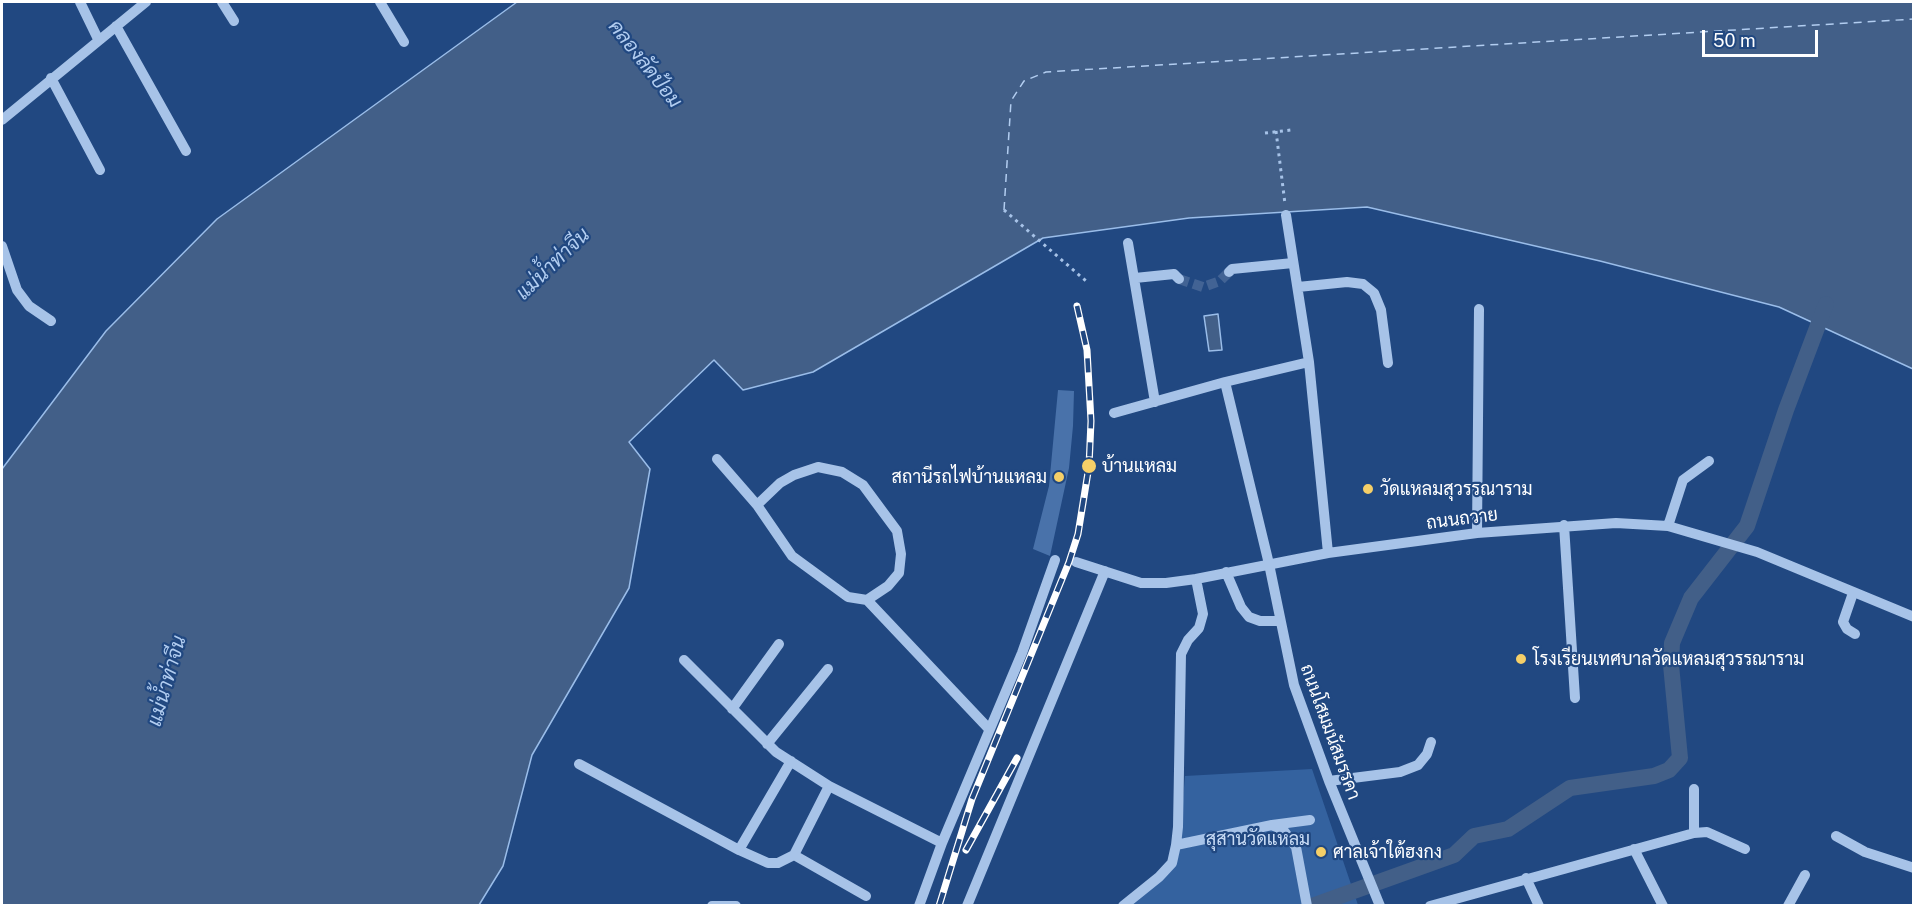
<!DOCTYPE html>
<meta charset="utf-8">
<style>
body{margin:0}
#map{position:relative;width:1915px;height:907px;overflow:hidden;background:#214881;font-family:"Public Sans",sans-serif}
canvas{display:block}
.frame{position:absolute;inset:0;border:3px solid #fff;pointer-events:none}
.scale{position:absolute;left:1702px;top:30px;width:116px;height:27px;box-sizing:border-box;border:3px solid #fff;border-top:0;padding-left:8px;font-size:18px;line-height:21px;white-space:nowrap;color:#fff;-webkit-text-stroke:4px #214881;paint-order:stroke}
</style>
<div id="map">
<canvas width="1915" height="907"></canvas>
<div class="frame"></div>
<div class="scale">50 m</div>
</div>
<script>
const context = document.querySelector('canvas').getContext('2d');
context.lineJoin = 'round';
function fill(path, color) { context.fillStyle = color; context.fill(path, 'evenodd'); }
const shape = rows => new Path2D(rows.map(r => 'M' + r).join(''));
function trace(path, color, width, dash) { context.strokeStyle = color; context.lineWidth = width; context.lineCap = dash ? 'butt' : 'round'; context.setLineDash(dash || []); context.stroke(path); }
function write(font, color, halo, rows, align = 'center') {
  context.font = font + ' "Public Sans",Sarabun,sans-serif'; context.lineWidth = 4.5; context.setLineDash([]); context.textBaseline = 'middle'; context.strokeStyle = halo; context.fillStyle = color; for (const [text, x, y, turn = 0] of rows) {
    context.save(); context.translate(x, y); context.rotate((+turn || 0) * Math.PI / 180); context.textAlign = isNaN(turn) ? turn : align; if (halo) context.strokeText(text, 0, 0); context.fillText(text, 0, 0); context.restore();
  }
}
fill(shape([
 [1312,769,1358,905,1127,906,1178,858,1185,776]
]), '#34629f');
const water = shape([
 [517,2,1913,2,1913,369,1779,307,1600,261,1367,207,1189,218,1043,238,813,372,743,390,714,360,629,442,650,469,629,588,532,755,503,866,479,905,2,905,2,469,106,331,217,219,517,2],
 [1218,314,1222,350,1209,351,1204,316,1218,314]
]);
fill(water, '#425f88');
trace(water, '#9abde9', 1.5);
trace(shape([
 [1312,906,1454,855,1474,836,1508,829,1570,788,1654,776,1669,770,1680,758,1671,665,1672,643,1691,598,1747,526,1786,410,1826,304]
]), '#425f88', 16);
trace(shape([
 [1004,210,1011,101,1024,81,1046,72,1914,19]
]), '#b2cdf0', 1.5, [8, 6]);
fill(shape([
 [1058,390,1074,391,1073,426,1069,468,1050,556,1033,549,1049,486]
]), '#4972aa');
trace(shape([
 [1179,279,1203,287,1220,281,1229,272]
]), '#426394', 10, [10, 5]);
trace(shape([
 [1276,131,1285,204],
 [1265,133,1291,130],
 [1004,210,1086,281]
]), '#a7c3e8', 3, [3, 4.5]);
trace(shape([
 [80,2,98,39],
 [222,2,234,21],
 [380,2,404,42],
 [116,26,186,151],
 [51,78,100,170],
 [2,120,146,2],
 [1128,243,1155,402],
 [2,246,17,290,29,306,51,321],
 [1229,272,1232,269,1293,263],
 [1135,278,1174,274,1179,279],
 [1298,287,1347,282,1363,284,1374,293,1381,310,1388,363],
 [1309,362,1328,553],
 [1225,382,1269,564,1294,685,1329,781,1380,906],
 [1114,413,1225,382,1309,362,1286,215],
 [717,459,757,505,792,556,848,597,867,600,888,586,899,573,901,554,897,531,863,485,842,472,818,467,794,475,780,483,757,505],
 [1564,525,1575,698],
 [1668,526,1683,480,1709,461],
 [1477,533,1479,309],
 [1076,562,1141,583,1166,583,1196,579,1328,553,1477,533,1616,523,1668,526,1757,552,1914,617],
 [1226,572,1241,607,1249,617,1260,621,1280,621],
 [1853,593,1843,622,1847,629,1855,634],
 [867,600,989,729],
 [684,660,776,752,829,786,942,843],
 [732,709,779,644],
 [767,744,828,669],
 [579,764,739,850,791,761],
 [1329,781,1400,772,1418,765,1427,754,1431,742],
 [1272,825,1310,820],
 [1694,833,1694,789],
 [1836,836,1865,852,1914,868],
 [1176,845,1272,825,1284,831,1296,847,1307,906],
 [1634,849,1663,906],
 [739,850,768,863,778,863,794,855,829,786],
 [794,855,866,896],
 [1526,878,1539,906],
 [712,906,736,906],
 [919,906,942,843,1022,653,1055,560],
 [967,906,1105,571],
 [1123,906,1159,877,1172,863,1176,845,1178,827,1181,654,1188,640,1199,628,1203,614,1196,579],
 [1430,906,1694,833,1707,832,1745,849],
 [1788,906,1805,875]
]), '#a7c3e8', 10);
const rail = shape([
 [966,850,1017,758],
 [939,906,972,799,1069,562,1078,534,1089,466,1091,421,1087,350,1077,306]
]);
trace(rail, '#fff', 7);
trace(rail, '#214881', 4.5, [14]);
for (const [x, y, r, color] of [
 [1089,466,8,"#f5cf68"],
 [1059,477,6,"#f5cf68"],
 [1368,489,6,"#f5cf68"],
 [1521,659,6,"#f5cf68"],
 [1321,852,6,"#f5cf68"]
]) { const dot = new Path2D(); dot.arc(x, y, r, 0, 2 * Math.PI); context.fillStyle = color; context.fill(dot); trace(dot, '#214881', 2); }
write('18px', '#fff', '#214881', [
 ["บ้านแหลม",1102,466],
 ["สถานีรถไฟบ้านแหลม",1047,477,"right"],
 ["วัดแหลมสุวรรณาราม",1380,489],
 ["โรงเรียนเทศบาลวัดแหลมสุวรรณาราม",1533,659],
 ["ศาลเจ้าใต้ฮงกง",1333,852]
], 'left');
write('18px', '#fff', '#214881', [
 ["ถนนถวาย",1462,519,-7],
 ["ถนนโสมมนัสมรรคา",1330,732,70]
]);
write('18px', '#caddf6', '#214881', [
 ["สุสานวัดแหลม",1258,839]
]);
write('italic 20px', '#b2cdf0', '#214881', [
 ["คลองลัดป้อม",645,64,52],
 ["แม่น้ำท่าจีน",553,264,-44],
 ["แม่น้ำท่าจีน",167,681,-74]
]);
</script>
